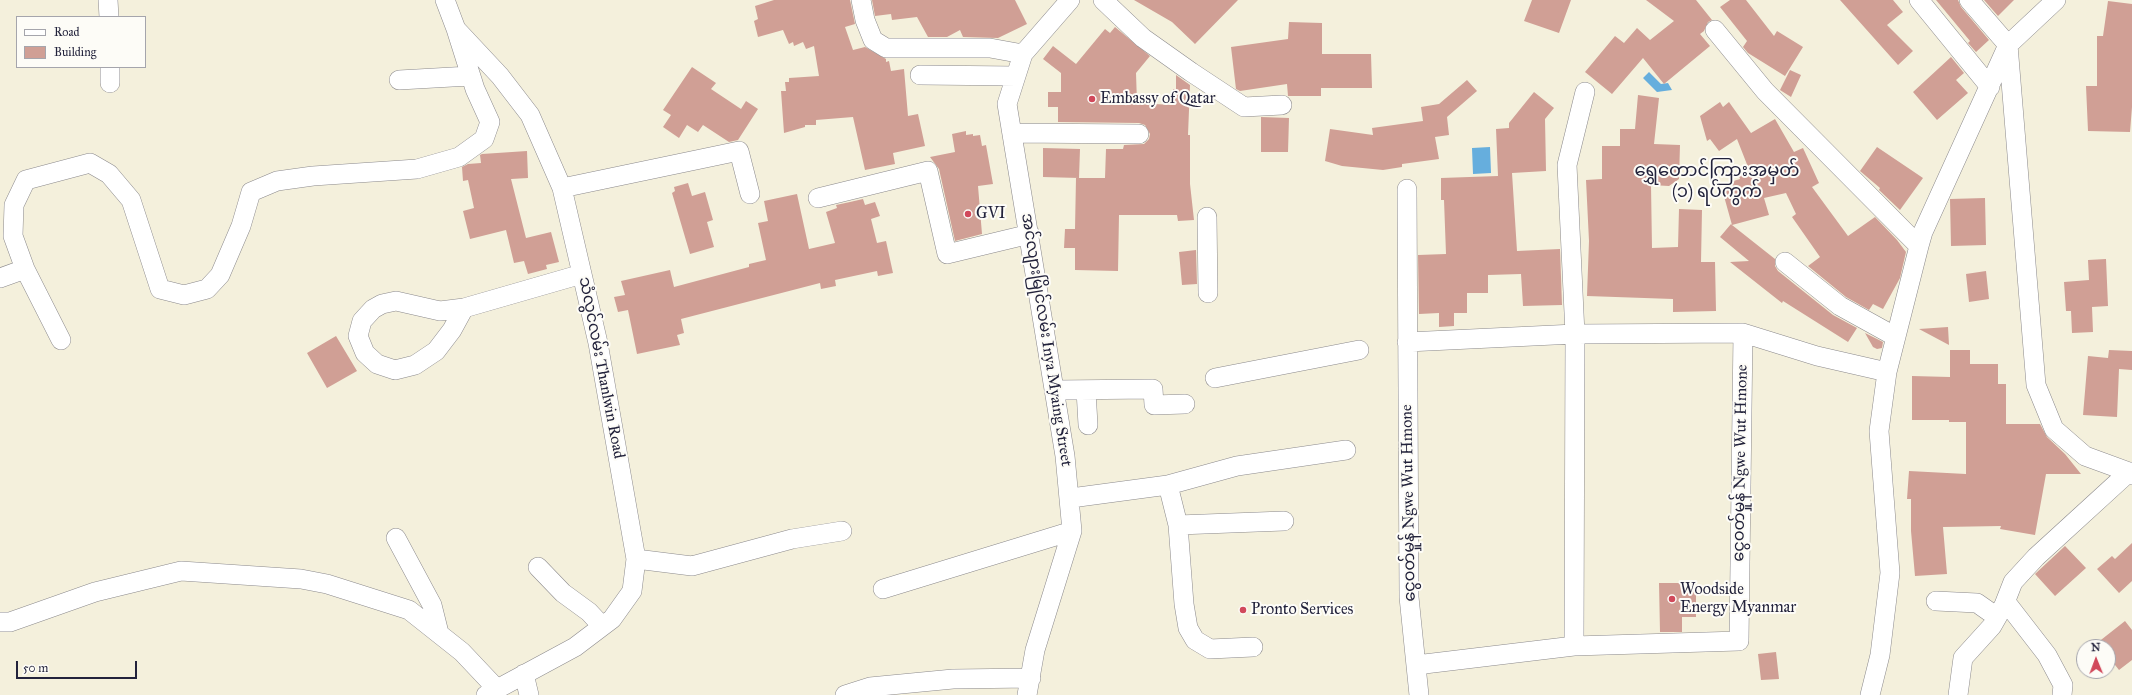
<!DOCTYPE html>
<meta charset="utf-8">
<style>
body{margin:0}
#map{position:relative;width:2132px;height:695px;overflow:hidden;background:#f4f0dc;font-family:"IM FELL Great Primer",serif}
canvas{display:block}
.legend{position:absolute;left:16px;top:16px;width:130px;height:52px;box-sizing:border-box;background:#fdfcf7;border:1px solid #a5a5ac;margin:0;padding:5px 7px;list-style:none;font-size:12px;color:#22223b}
.legend li{display:flex;align-items:center;gap:8px;height:20px}
.legend b{width:20px;border:1px solid #a5a5ac}
.north{position:absolute;left:2076px;top:639px;width:40px;height:40px;box-sizing:border-box;background:#fdfcf7;border:1px solid #a5a5ac;border-radius:50%;rotate:359deg;font-size:11px;font-weight:700;line-height:16px;text-align:center;color:#22223b}
.north::after{content:'';display:block;margin:auto;width:14px;height:18px;background:#d1495b;clip-path:polygon(50% 0,100% 100%,50% 72%,0 100%)}
.scale{position:absolute;left:16px;top:661px;width:121px;height:18px;box-sizing:border-box;border:2px solid #22223b;border-top:0;padding-left:5px;font-size:12px;line-height:14px;white-space:nowrap;color:#22223b;-webkit-text-stroke:3px #fdfcf7;paint-order:stroke}
</style>
<div id="map">
<canvas width="2132" height="695"></canvas>
<ul class="legend">
<li><b style="height:5px;background:#fff"></b>Road</li>
<li><b style="height:11px;background:#d09f95"></b>Building</li>
</ul>
<div class="north">N</div>
<div class="scale">50 m</div>
</div>
<script>
const context = document.querySelector('canvas').getContext('2d');
context.lineJoin = 'round';
function fill(path, color) { context.fillStyle = color; context.fill(path, 'evenodd'); }
const shape = rows => new Path2D(rows.map(r => 'M' + r).join(''));
function trace(path, color, width, dash) { context.strokeStyle = color; context.lineWidth = width; context.lineCap = dash ? 'butt' : 'round'; context.setLineDash(dash || []); context.stroke(path); }
function write(font, color, halo, rows, align = 'center') {
  context.font = font + ' "IM FELL Great Primer","Noto Sans Myanmar",serif'; context.lineWidth = 4; context.setLineDash([]); context.textBaseline = 'middle'; context.strokeStyle = halo; context.fillStyle = color; for (const [text, x, y, turn = 0] of rows) {
    context.save(); context.translate(x, y); context.rotate((+turn || 0) * Math.PI / 180); context.textAlign = isNaN(turn) ? turn : align; if (halo) context.strokeText(text, 0, 0); context.fillText(text, 0, 0); context.restore();
  }
}
fill(shape([
 [1649,72,1661,84,1668,83,1672,90,1657,92,1643,78],
 [1490,147,1491,173,1473,174,1472,148]
]), '#66aedd');
fill(shape([
 [774,0,850,0,855,24,845,27,853,50,865,47,886,59,886,62,889,61,891,71,904,69,908,116,918,114,925,146,893,153,895,164,865,170,853,117,816,120,816,125,805,125,805,127,784,133,781,91,786,91,785,82,789,82,789,78,819,76,814,46,806,49,803,42,794,46,793,42,789,44,783,30,758,37,754,21,758,19,755,6],
 [872,0,1015,0,1027,24,998,38,963,37,960,30,947,37,928,37,917,17,892,20,891,14,875,16],
 [1134,0,1238,0,1195,44,1172,22],
 [1532,0,1571,0,1559,33,1524,21],
 [1646,0,1696,0,1712,20,1708,22,1704,31,1700,34,1710,46,1664,84,1643,58,1612,94,1585,72,1615,36,1624,43,1637,28,1650,40,1674,21],
 [1730,0,1746,0,1774,36,1777,31,1803,47,1785,76,1748,53,1743,47,1747,41,1720,7],
 [1840,0,1893,0,1903,12,1887,25,1913,51,1898,65],
 [1936,0,1958,0,1961,7,1989,40,1976,52,1968,43,1970,41],
 [1984,0,2014,0,1998,16],
 [2108,1,2132,4,2132,107,2130,132,2088,131,2086,86,2097,86,2097,36,2103,36],
 [1289,22,1322,23,1322,54,1371,54,1372,88,1321,88,1321,96,1288,96,1287,84,1240,91,1236,89,1231,47,1288,39],
 [1115,27,1150,56,1136,73,1137,103,1172,105,1173,89,1176,89,1176,75,1190,85,1188,135,1190,135,1190,184,1194,220,1178,221,1177,215,1119,215,1118,271,1075,270,1075,248,1064,248,1065,229,1075,229,1076,178,1105,178,1106,149,1123,149,1124,145,1144,144,1149,139,1150,134,1145,125,1139,123,1058,122,1058,107,1048,107,1048,92,1061,92,1061,73,1043,59,1053,46,1076,64,1105,29,1110,33],
 [1951,57,1964,73,1956,80,1968,93,1937,120,1913,92],
 [692,67,716,83,711,89,741,109,746,101,758,109,738,140,729,142,703,125,698,132,687,125,679,138,663,127,671,115,663,110],
 [1790,70,1801,75,1791,97,1780,90],
 [1467,80,1477,91,1447,117,1449,135,1435,137,1439,159,1402,164,1402,167,1383,170,1342,166,1325,161,1330,129,1373,135,1372,128,1423,121,1421,107,1439,104],
 [1534,92,1554,108,1545,119,1546,171,1512,173,1517,251,1560,249,1562,305,1523,306,1521,274,1488,275,1488,293,1467,293,1467,313,1454,313,1454,326,1439,327,1439,313,1419,314,1418,255,1446,254,1444,200,1441,200,1441,178,1498,176,1496,129,1509,128,1509,123],
 [1638,95,1659,98,1654,144,1680,145,1679,179,1669,186,1651,185,1652,248,1678,247,1679,209,1702,210,1701,262,1715,262,1716,311,1673,312,1673,299,1587,296,1589,241,1586,180,1602,179,1602,146,1620,146,1620,129,1635,129],
 [1720,102,1723,107,1729,102,1751,133,1775,119,1794,152,1803,148,1819,183,1812,187,1848,236,1875,217,1897,240,1906,252,1900,278,1883,309,1873,304,1869,310,1846,297,1808,266,1820,257,1792,217,1796,214,1786,193,1764,198,1769,215,1732,225,1775,259,1775,266,1778,271,1833,315,1857,328,1848,342,1783,301,1782,303,1730,262,1749,261,1720,237,1731,224,1732,225,1722,189,1728,187,1727,183,1740,179,1737,170,1748,167,1737,139,1719,151,1710,139,1707,141,1700,116],
 [1261,117,1289,118,1288,152,1261,152],
 [966,131,966,135,973,134,973,136,980,135,982,146,986,145,993,184,978,186,982,234,955,241,939,169,930,157,955,152,952,134],
 [1877,147,1923,178,1900,210,1879,190,1880,188,1860,171],
 [1043,148,1080,149,1079,178,1043,177],
 [527,151,528,178,511,179,526,238,551,232,559,262,546,265,547,269,528,274,524,261,514,263,506,230,470,239,463,211,474,208,468,180,463,181,462,167,468,164,481,163,480,155,482,154],
 [688,183,692,196,705,192,713,220,707,222,714,247,690,254,672,193,675,191,674,187],
 [797,194,809,249,835,243,826,212,837,208,836,205,850,202,863,199,865,205,875,202,880,216,871,219,877,243,886,241,893,273,878,276,877,271,835,280,836,286,821,289,820,283,681,319,684,333,677,335,680,345,637,354,628,310,618,312,614,297,625,295,621,281,670,270,674,287,749,267,749,264,766,260,758,223,768,221,764,201],
 [1985,198,1986,245,1951,246,1950,199],
 [1196,250,1197,284,1182,285,1179,252],
 [2106,259,2108,306,2092,307,2093,332,2072,333,2071,311,2066,311,2064,282,2089,280,2088,260],
 [1986,271,1989,299,1969,302,1966,274],
 [1948,327,1949,345,1919,329],
 [1865,333,1883,342,1882,348,1877,349,1873,347],
 [336,336,357,371,327,388,307,353],
 [1950,350,1970,350,1970,364,1998,364,1998,384,2006,384,2006,424,2040,424,2047,437,2065,454,2081,474,2046,474,2035,535,2000,529,2001,526,1943,527,1947,574,1915,576,1911,531,1911,499,1907,499,1909,471,1966,474,1966,422,1949,422,1949,420,1912,420,1912,376,1950,377],
 [2109,350,2132,351,2132,370,2119,369,2117,417,2083,415,2088,356,2108,358],
 [2132,543,2132,581,2119,593,2097,569,2112,556,2115,559],
 [2065,546,2086,568,2055,596,2035,574],
 [1659,583,1696,583,1696,617,1682,617,1682,632,1660,632],
 [2125,621,2132,630,2132,660,2119,670,2108,656,2108,647,2092,647],
 [1776,652,1779,679,1761,680,1758,654]
]), '#d09f95');
const minor = shape([
 [108,0,109,17],
 [445,0,456,29,500,76,530,115,562,188,598,343,636,559,632,591,612,619,575,647,486,695],
 [861,0,865,20,873,40,886,48,990,48,1023,54],
 [1103,0,1143,38,1191,72,1244,107,1282,105],
 [1919,0,1990,87],
 [1969,0,2008,45,2036,385,2054,429,2085,456,2129,472,2132,475],
 [1715,30,1765,91,1919,246],
 [110,67,110,83],
 [920,75,1016,76],
 [399,80,470,76],
 [1012,133,1139,134],
 [562,188,739,151,750,194],
 [1407,189,1409,597,1419,695],
 [818,198,928,171,947,254,1030,234],
 [1207,217,1208,293],
 [1785,262,1840,306,1896,337],
 [0,278,25,269],
 [464,308,452,330,436,351,415,365,395,370,377,364,365,353,358,336,362,321,373,309,382,304,396,301,440,311,464,308,582,274],
 [61,340,25,269,13,236,14,205,26,180,90,163,109,174,131,200,160,289,184,295,207,289,220,275,241,226,251,192,277,181,313,176,417,169,459,157,484,139,490,122,475,89,456,29],
 [1407,342,1575,334,1743,333,1817,356,1887,372],
 [1215,378,1359,350],
 [1055,390,1153,389,1154,405,1185,404],
 [1086,390,1088,425],
 [1168,485,1237,466,1346,450],
 [1071,498,1168,485,1178,525,1184,604,1188,628,1195,640,1210,649,1253,647],
 [1178,525,1284,521],
 [396,538,432,605,439,633],
 [636,559,692,566,792,539,842,531],
 [538,567,563,593,589,612,602,626],
 [883,589,1072,531],
 [1936,601,1977,603,1997,617],
 [2006,602,2047,655,2063,685,2062,695],
 [0,622,10,622,95,592,181,571,301,579,327,584,409,610,462,652,496,688],
 [1574,646,1575,334,1567,165,1585,92],
 [1416,665,1574,646,1739,641,1743,333],
 [524,674,529,695],
 [845,695,870,687,953,679,1031,678],
 [1027,695,1035,650,1072,531,1065,456,1007,104,1023,54,1070,0],
 [1870,695,1880,655,1890,573,1879,431,1887,372,1919,246,1923,232,2008,45,2056,0],
 [1958,695,1963,658,1992,626,2004,605,2013,582,2036,557,2129,472,2132,472]
]);
trace(minor, '#8b898c', 20);
trace(minor, '#fff', 19);
for (const [x, y, r, color] of [
 [1092,99,4,"#d1495b"],
 [968,214,4,"#d1495b"],
 [1672,599,4,"#d1495b"],
 [1243,610,4,"#d1495b"]
]) { const dot = new Path2D(); dot.arc(x, y, r, 0, 2 * Math.PI); context.fillStyle = color; context.fill(dot); trace(dot, '#fdfcf7', 1.5); }
write('16px', '#22223b', '#fdfcf7', [
 ["Embassy of Qatar",1100,99],
 ["GVI",976,214],
 ["Woodside",1680,590],
 ["Energy Myanmar",1680,608],
 ["Pronto Services",1251,610]
], 'left');
write('16px', '#22223b', '#fdfcf7', [
 ["အင်လျားမြိုင်လမ်း Inya Myaing Street",1046,340,81],
 ["သံလွင်လမ်း Thanlwin Road",601,368,79],
 ["ငွေဝတ်မှုန် Ngwe Wut Hmone",1741,463,-89],
 ["ငွေဝတ်မှုန် Ngwe Wut Hmone",1409,503,-91]
]);
write('18px', '#22223b', '#fdfcf7', [
 ["ရွှေတောင်ကြားအမှတ်",1717,172],
 ["(၁) ရပ်ကွက်",1717,193]
]);
</script>
